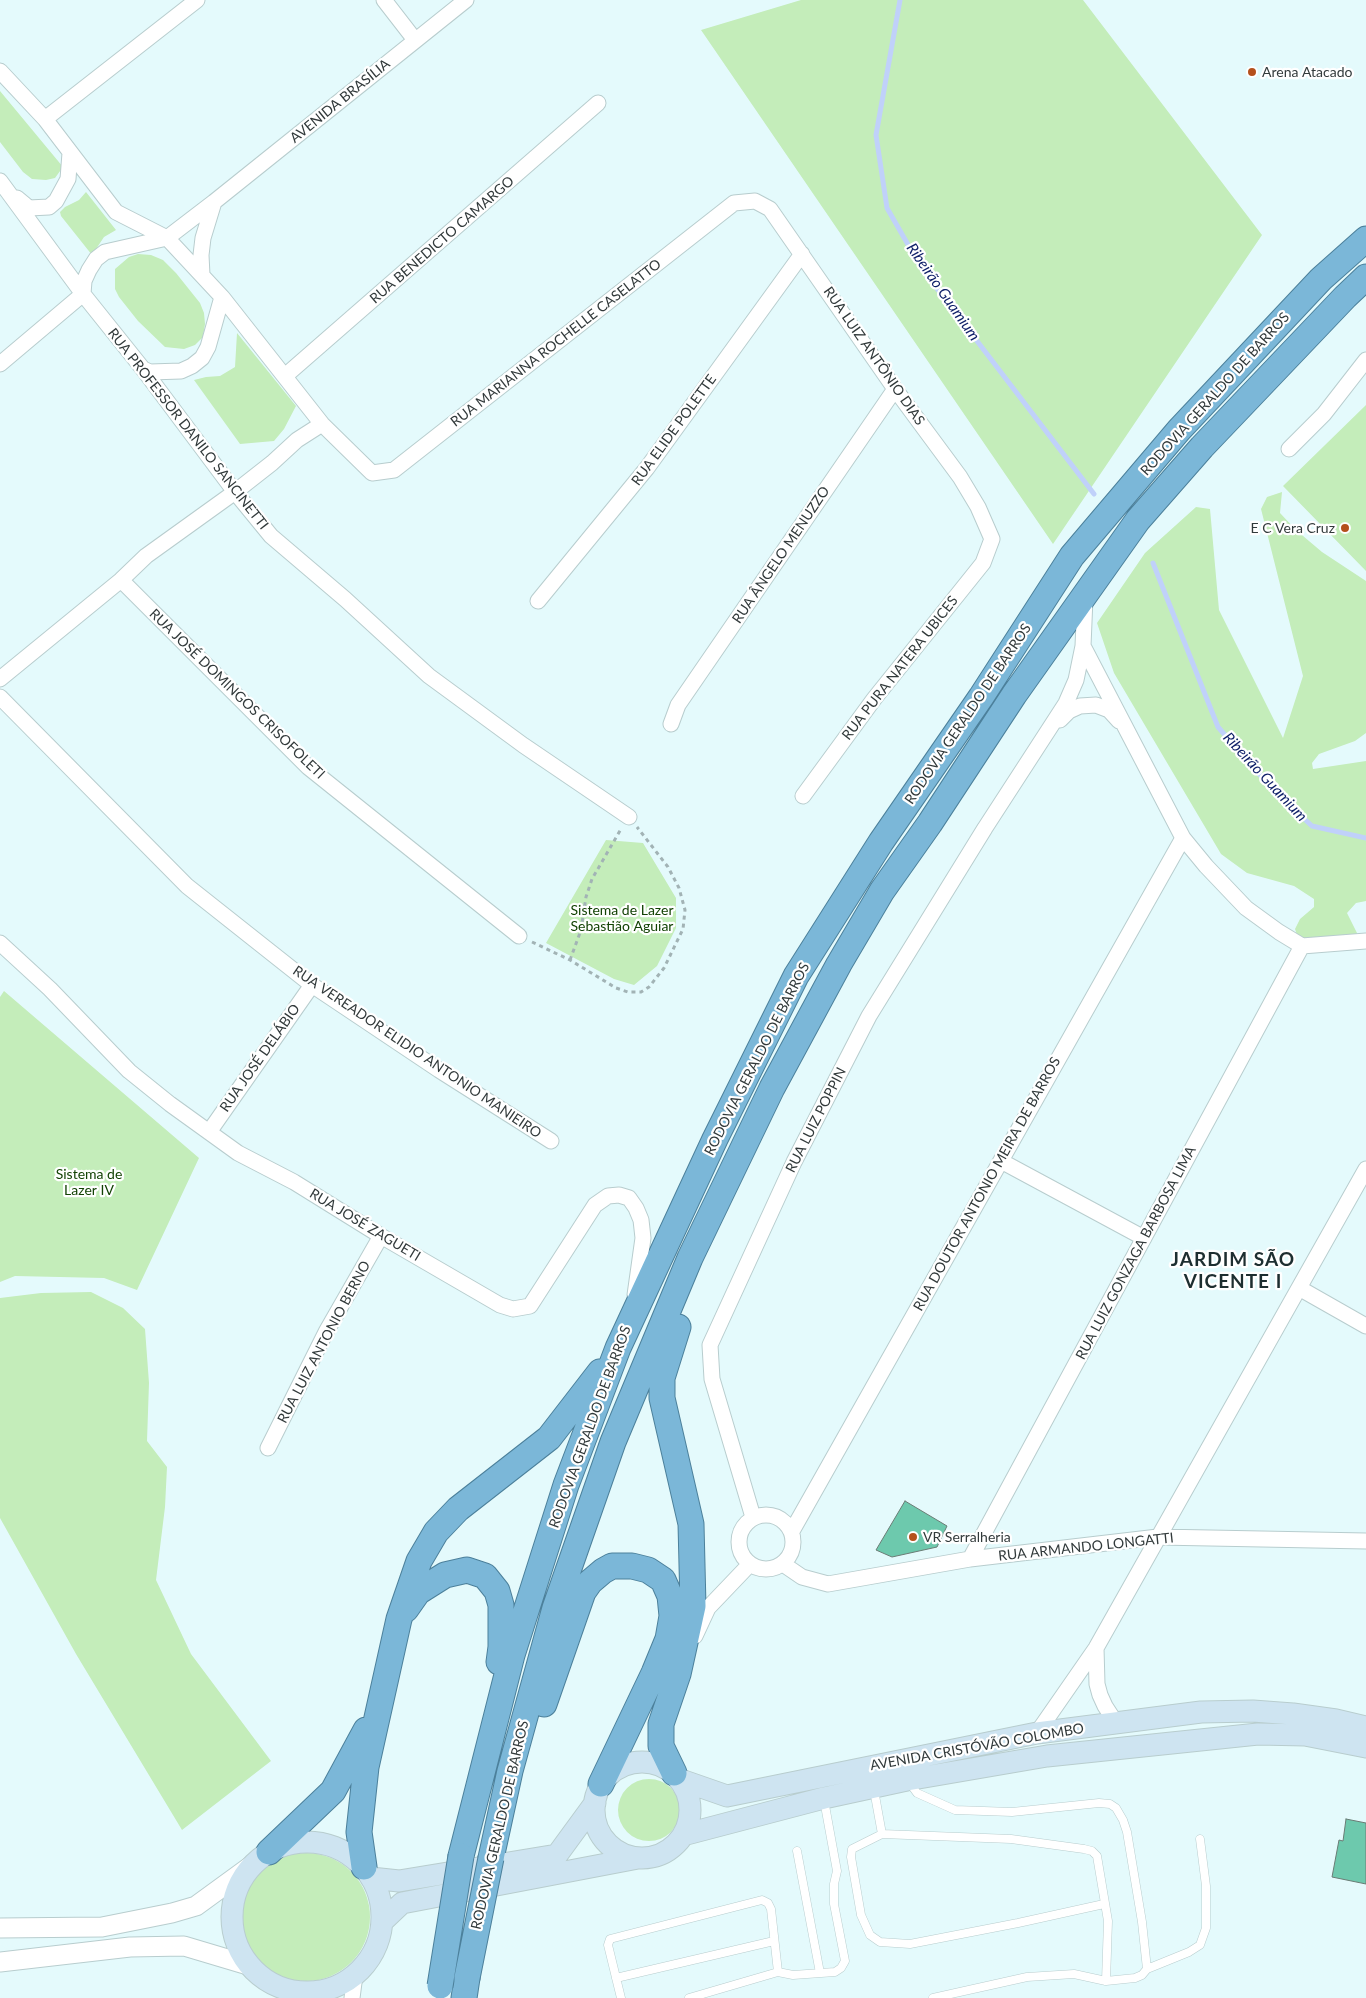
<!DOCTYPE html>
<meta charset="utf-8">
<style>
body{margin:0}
canvas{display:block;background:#e4fafc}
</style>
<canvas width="1366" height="1998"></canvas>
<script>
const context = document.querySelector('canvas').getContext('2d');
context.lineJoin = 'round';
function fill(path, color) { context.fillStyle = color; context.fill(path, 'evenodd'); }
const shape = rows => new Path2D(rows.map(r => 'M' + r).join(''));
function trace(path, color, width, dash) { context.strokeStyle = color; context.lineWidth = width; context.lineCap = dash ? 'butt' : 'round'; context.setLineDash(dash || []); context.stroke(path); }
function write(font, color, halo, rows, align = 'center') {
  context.font = font + ' Lato,sans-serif'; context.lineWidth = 4.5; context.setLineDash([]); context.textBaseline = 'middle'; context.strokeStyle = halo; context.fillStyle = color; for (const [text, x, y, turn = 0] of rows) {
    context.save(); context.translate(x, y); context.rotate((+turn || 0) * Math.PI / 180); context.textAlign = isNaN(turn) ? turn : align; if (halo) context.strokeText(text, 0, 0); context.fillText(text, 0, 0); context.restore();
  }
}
fill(shape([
 [801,0,1083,0,1262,235,1053,544,701,30],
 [0,91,63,167,55,178,46,180,32,179,23,172,0,142],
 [86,192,116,230,104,237,92,255,61,216,60,212,65,207,79,200],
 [138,254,151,255,163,260,176,273,200,303,204,313,205,324,203,337,195,345,184,349,165,347,138,321,119,297,115,289,115,269,129,257],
 [237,333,296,406,284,429,274,441,240,444,194,380,206,377,220,376,235,367],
 [1366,405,1366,571,1283,486],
 [1282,492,1280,513,1296,530,1322,552,1366,581,1366,733,1355,741,1319,754,1312,763,1313,769,1366,761,1366,901,1356,903,1347,913,1357,933,1354,945,1336,951,1311,948,1298,938,1295,929,1300,919,1314,907,1314,899,1294,886,1247,873,1221,854,1114,673,1097,623,1145,553,1196,507,1210,509,1219,610,1283,738,1303,676,1261,509,1267,497],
 [606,840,643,843,676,898,676,928,657,966,634,985,614,979,546,943],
 [4,991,199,1158,137,1290,104,1278,15,1276,0,1282,0,997],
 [91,1292,123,1308,145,1329,149,1383,147,1441,167,1467,165,1507,156,1580,191,1654,271,1761,182,1830,76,1654,0,1518,0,1298,41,1293],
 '618 1810a31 31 0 1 1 62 0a31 31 0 1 1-62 0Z',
 '242 1917a64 64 0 1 1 128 0a64 64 0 1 1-128 0Z'
]), '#c4edba');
trace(shape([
 [900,0,876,135,887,208,922,269,1094,494],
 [1153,563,1218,727,1275,792,1312,826,1366,838]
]), '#c0d1fa', 5);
const building = shape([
 [905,1501,947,1526,937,1547,892,1557,876,1550,905,1501],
 [1346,1819,1366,1823,1366,1884,1332,1877,1339,1840,1343,1841,1346,1819]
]);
fill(building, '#6dc9ad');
trace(building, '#6a7c75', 1);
const service = shape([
 [909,1782,917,1793,955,1810,1012,1812,1099,1803,1110,1804,1116,1808,1123,1820,1127,1832,1142,1922,1147,1969,1142,1975,1135,1978,1106,1981],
 [874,1790,882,1834],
 [797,1851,820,1973],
 [1147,1969,1189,1952,1200,1945,1206,1928,1206,1886,1200,1839],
 [616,1978,774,1941],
 [621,1998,608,1945,610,1939,762,1900,768,1903,771,1909,778,1972],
 [689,1998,778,1972,793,1975,835,1972,841,1968,845,1961,834,1904,834,1884,837,1871,824,1800],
 [933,1998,1027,1977,1074,1974,1106,1981,1108,1921,1097,1856,1092,1851,1084,1849,1011,1839,882,1834,852,1849,851,1857,861,1915,870,1935,880,1942,910,1944,1018,1923,1104,1904]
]);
const minor = shape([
 [384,0,415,40],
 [0,71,45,119,116,212,167,238,222,297,322,424,372,473,394,470,734,203,755,201,770,209,895,389,960,477,978,507,992,539,983,563,874,699,803,796],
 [45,119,197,0],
 [0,181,83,294,143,369,235,492,271,536,345,599,429,676,523,745,629,817],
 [17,198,29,208,49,207,56,201,68,179,70,153],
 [214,202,466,0],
 [0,364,83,294,84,281,89,270,96,259,105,252,167,238,214,202,203,238,201,255,202,275],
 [143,369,150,372,181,371,192,366,202,358,208,347,222,297],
 [285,376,598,103],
 [1289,449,1324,414,1366,360],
 [121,580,308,767,519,936],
 [538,601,647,468,802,254],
 [1083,646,1183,838,1206,866,1246,908,1279,932,1302,946,1366,941],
 [0,679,121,580,146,556,235,492,272,463,297,440,322,424],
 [0,697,187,886,312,985,439,1070,551,1141],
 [1060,720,1069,711,1080,706,1096,705,1109,710,1119,721],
 [671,724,678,705,895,389],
 [0,943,50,989,129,1071,170,1104,238,1153,294,1182,381,1236,500,1305,513,1309,530,1306,595,1205,608,1196,619,1195,629,1198,636,1208,641,1220,643,1238,635,1295],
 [209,1132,312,985],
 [1001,1161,1144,1238],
 [1299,1288,1366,1326],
 [268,1448,326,1332,381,1236],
 '739 1542a27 27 0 1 1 54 0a27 27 0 1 1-54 0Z',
 [753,1517,712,1379,710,1345,794,1162,869,1016,985,828,1066,703,1076,680,1083,646,1085,598],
 [792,1531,1183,838],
 [970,1559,1302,946],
 [783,1564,802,1577,828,1584,970,1559,1158,1537,1366,1541],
 [695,1636,708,1608,750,1564],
 [1096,1648,1097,1684,1100,1695,1105,1706,1116,1723],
 [1037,1733,1096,1648,1366,1169],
 [352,1998,355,1975]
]);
const tertiary = shape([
 [0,1928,102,1927,172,1913,196,1906,255,1863],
 [0,1962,130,1947,184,1946,251,1966]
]);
const secondary = shape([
 '594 1810a48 48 0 1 1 96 0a48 48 0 1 1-96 0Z',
 [681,1780,727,1796,1037,1733,1201,1712,1253,1711,1293,1714,1336,1720,1366,1727],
 [683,1835,824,1798,907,1780,1047,1756,1258,1734,1305,1735,1366,1747],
 '232 1917a75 75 0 1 1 150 0a75 75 0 1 1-150 0Z',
 [371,1878,399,1881,557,1855,595,1803],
 [382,1922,402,1903,638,1858]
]);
const trunk = shape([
 [406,1609,418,1592,445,1575,467,1570,485,1576,497,1591,501,1605,501,1647,499,1662],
 [544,1704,583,1592,590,1582,603,1571,612,1566,632,1566,648,1570,663,1580,670,1596,672,1616,668,1639,654,1673,601,1784],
 [674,1773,661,1746,661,1724,678,1674,693,1606,691,1524,662,1398,662,1378,678,1327],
 [269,1852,333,1791,366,1730],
 [461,1856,512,1655,566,1485,618,1348,715,1139,796,976,881,842,981,697,1072,556,1179,430,1321,279,1366,239],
 [491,1858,510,1771,555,1608,613,1442,690,1258,772,1088,839,964,882,891,930,823,1014,695,1138,520,1202,447,1345,297,1366,277],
 [364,1867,359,1832,366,1767,399,1619,419,1561,436,1532,458,1509,549,1438,600,1372],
 [464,1998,467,1978]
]);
trace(service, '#b8cdce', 9);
trace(minor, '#b8cdce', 17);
trace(tertiary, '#b8cdce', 21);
trace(secondary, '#b8cdce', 23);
trace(trunk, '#4c809b', 27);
trace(shape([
 [532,942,570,960,616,988,628,992,641,992,649,987,664,968,683,929,685,910,679,888,668,867,637,827],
 [570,960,581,930,586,897,592,879,621,829]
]), '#a2b3b5', 3, [4, 4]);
trace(service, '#fff', 8);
trace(minor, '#fff', 15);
trace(tertiary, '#fff', 19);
trace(secondary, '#cee4f1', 21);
trace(trunk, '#7bb7d8', 25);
const trunkBridge = shape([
 [467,1978,491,1858],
 [440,1986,461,1856]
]);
trace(trunkBridge, '#4c809b', 27, []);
trace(trunkBridge, '#7bb7d8', 25);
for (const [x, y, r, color] of [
 [1252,72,5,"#b4501c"],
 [1345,528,5,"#b4501c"],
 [913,1537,5,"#b4501c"]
]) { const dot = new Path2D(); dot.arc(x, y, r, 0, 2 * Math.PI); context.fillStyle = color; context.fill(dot); trace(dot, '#fff', 2); }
write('14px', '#323a3b', '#fff', [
 ["Arena Atacado",1262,72],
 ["E C Vera Cruz",1335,528,"right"],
 ["VR Serralheria",923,1537]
], 'left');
write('14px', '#323a3b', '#fff', [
 ["AVENIDA BRASÍLIA",340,101,-39],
 ["RUA BENEDICTO CAMARGO",442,240,-41],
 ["RUA MARIANNA ROCHELLE CASELATTO",556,343,-38],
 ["RUA LUIZ ANTÔNIO DIAS",874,356,55],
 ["RODOVIA GERALDO DE BARROS",1215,394,-48],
 ["RUA PROFESSOR DANILO SANCINETTI",188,429,52],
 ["RUA ELIDE POLETTE",674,430,-54],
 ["RUA ÂNGELO MENUZZO",781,555,-56],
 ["RUA PURA NATERA UBICES",900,668,-52],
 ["RUA JOSÉ DOMINGOS CRISOFOLETI",237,694,44],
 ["RODOVIA GERALDO DE BARROS",968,714,-56],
 ["RUA VEREADOR ELIDIO ANTONIO MANIEIRO",417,1052,34],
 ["RUA JOSÉ DELÁBIO",260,1058,-55],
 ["RODOVIA GERALDO DE BARROS",757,1059,-63],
 ["RUA LUIZ POPPIN",816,1120,-63],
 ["RUA DOUTOR ANTONIO MEIRA DE BARROS",987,1184,-61],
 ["RUA JOSÉ ZAGUETI",365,1225,31],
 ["RUA LUIZ GONZAGA BARBOSA LIMA",1136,1253,-62],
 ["RUA LUIZ ANTONIO BERNO",324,1342,-62],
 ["RODOVIA GERALDO DE BARROS",590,1427,-70],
 ["RUA ARMANDO LONGATTI",1086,1547,-6],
 ["AVENIDA CRISTÓVÃO COLOMBO",977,1747,-10],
 ["RODOVIA GERALDO DE BARROS",500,1825,-77]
]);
write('14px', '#124204', '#fff', [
 ["Sistema de Lazer",622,910],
 ["Sebastião Aguiar",622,926],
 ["Sistema de",89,1174],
 ["Lazer IV",89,1190]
]);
write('italic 15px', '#0d1e67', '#fff', [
 ["Ribeirão Guamium",943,292,55],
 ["Ribeirão Guamium",1265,777,47]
]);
context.letterSpacing = '1px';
write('bold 19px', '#1d2e30', '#fff', [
 ["JARDIM SÃO",1233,1260],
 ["VICENTE I",1233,1282]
]);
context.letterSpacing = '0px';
</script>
